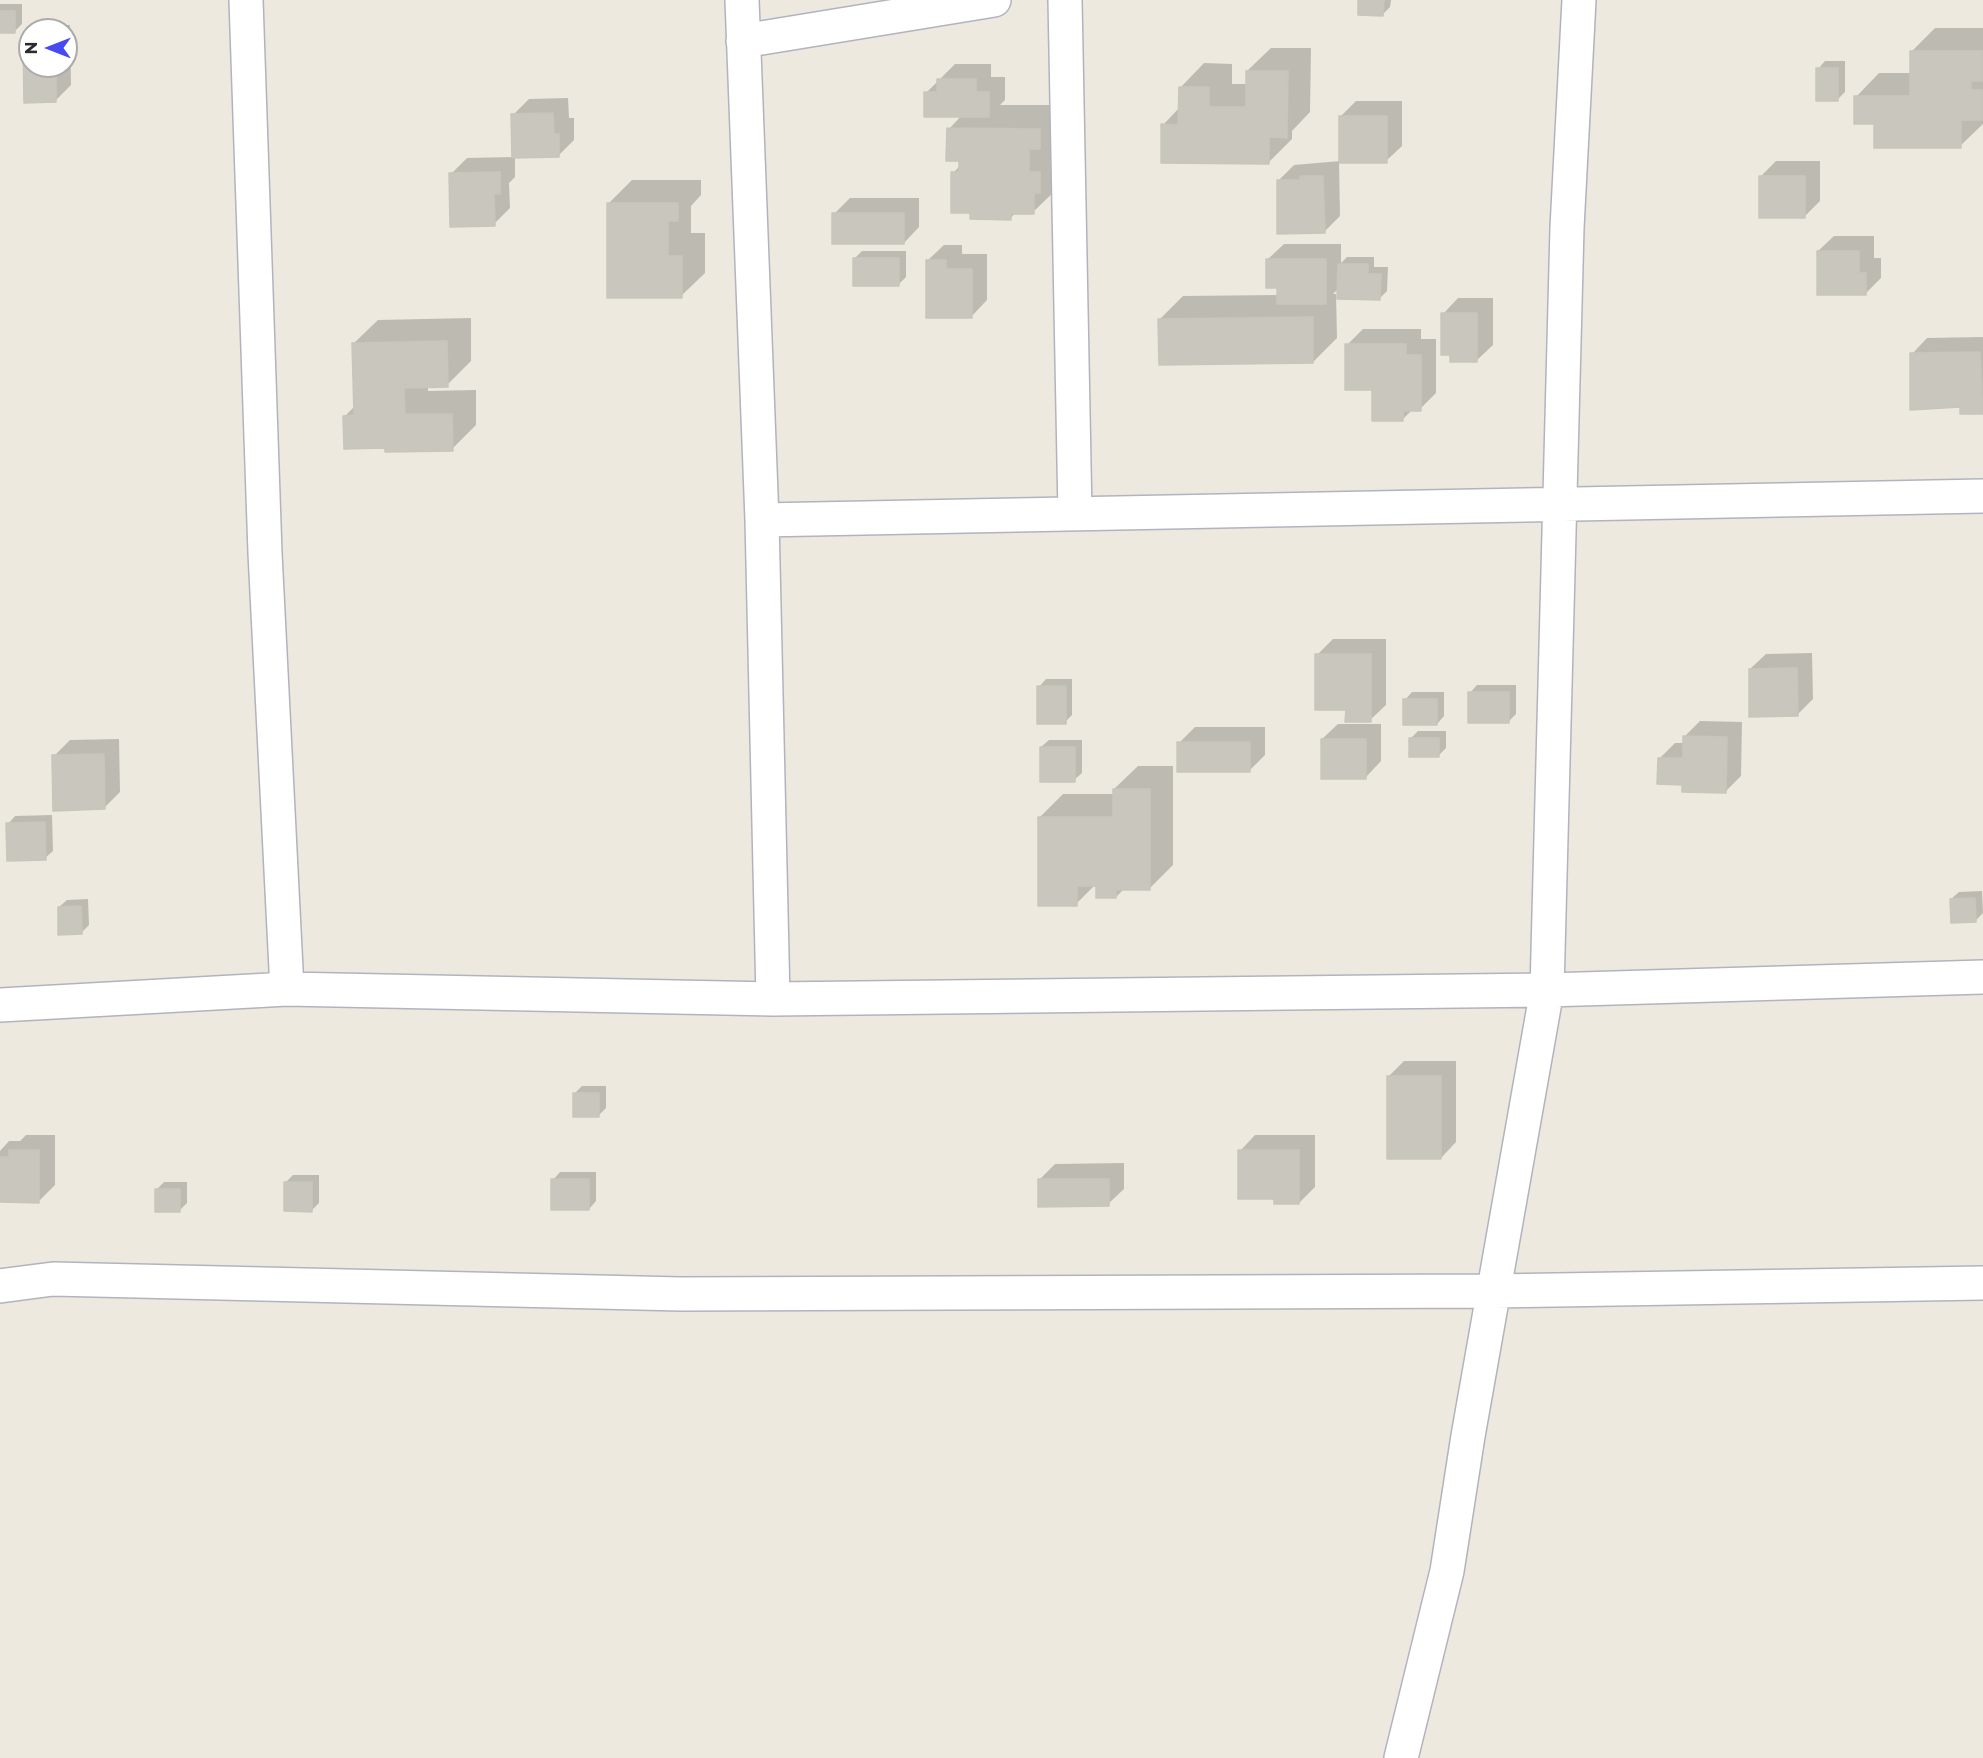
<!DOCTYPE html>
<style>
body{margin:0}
#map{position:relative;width:1983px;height:1758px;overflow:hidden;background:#ede9df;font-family:Montserrat,sans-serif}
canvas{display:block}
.north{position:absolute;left:18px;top:18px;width:60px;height:60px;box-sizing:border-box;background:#fff;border:2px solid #ababab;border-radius:50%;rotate:270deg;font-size:16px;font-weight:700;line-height:24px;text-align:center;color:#2c2c2c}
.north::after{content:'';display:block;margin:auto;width:21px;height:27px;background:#484af1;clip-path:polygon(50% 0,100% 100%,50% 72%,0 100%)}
</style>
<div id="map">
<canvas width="1983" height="1758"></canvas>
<div class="north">N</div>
</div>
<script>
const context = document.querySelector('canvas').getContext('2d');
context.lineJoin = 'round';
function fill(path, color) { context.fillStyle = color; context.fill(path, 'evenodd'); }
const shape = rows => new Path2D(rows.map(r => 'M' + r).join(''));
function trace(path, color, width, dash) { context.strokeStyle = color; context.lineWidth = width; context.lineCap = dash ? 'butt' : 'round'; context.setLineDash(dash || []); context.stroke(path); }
fill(shape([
 [1359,0,1391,0,1390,7,1383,14],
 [0,4,22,4,22,24,14,32,0,32],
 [41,25,70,25,71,85,55,101,26,101,25,41,30,35,30,66,66,66,66,30,35,30],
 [1935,28,1983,28,1983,124,1960,146,1875,122,1856,97,1879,73,1912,73,1912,51],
 [1271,48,1311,48,1310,112,1292,131,1292,139,1268,163,1163,125,1180,107,1181,87,1204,63,1232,64,1232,84,1247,84,1247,71],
 [1825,61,1845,61,1845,92,1837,100,1818,69],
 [955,64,991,64,991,77,1005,77,1005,100,1000,105,1063,105,1057,189,1033,212,1016,212,1010,219,971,212,953,173,961,165,949,129,961,116,926,93],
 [568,98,569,118,574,118,574,140,558,156,515,157,515,177,509,183,510,208,494,224,451,174,467,158,513,157,513,115,529,99],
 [1356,101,1402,101,1402,146,1386,161,1339,161,1340,216,1324,232,1278,181,1294,165,1340,161,1340,117],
 [1776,161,1820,161,1820,201,1804,217,1761,176],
 [632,180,701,180,701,195,691,206,691,233,705,233,705,273,681,296,609,203],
 [850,198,919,198,919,227,904,243,834,214],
 [1834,236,1874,236,1874,258,1881,258,1881,278,1865,294,1818,251],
 [1284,244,1341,244,1341,263,1347,257,1374,257,1374,267,1388,267,1387,291,1380,298,1339,288,1333,294,1336,294,1337,338,1313,362,1159,320,1183,296,1278,295,1278,286,1268,259],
 [944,245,962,245,962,254,987,254,987,300,972,316,928,260],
 [862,251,906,251,906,277,899,284,854,259],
 [1458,298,1493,298,1493,345,1477,360,1443,314],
 [471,318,471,361,447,385,428,386,428,391,476,390,476,425,452,449,345,416,355,406,354,343,378,320],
 [1363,329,1421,329,1421,339,1436,339,1436,393,1420,409,1413,409,1402,420,1373,388,1347,345],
 [1983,337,1983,412,1962,413,1962,405,1912,354,1927,338],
 [1333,639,1386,639,1386,705,1370,720,1348,709,1317,655],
 [1812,653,1813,699,1797,715,1750,669,1766,654],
 [1046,679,1072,679,1072,715,1065,722,1039,687],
 [1477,685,1516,685,1516,714,1509,721,1470,693],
 [1412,692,1444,692,1444,716,1437,724,1405,700],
 [1700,721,1742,722,1741,776,1725,792,1684,783,1659,759,1675,743,1684,743,1684,737],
 [1338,724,1381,724,1381,761,1366,777,1322,739],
 [1195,727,1265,727,1265,755,1249,771,1179,743],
 [1418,731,1446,731,1446,748,1439,755,1411,738],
 [119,739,120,792,104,808,54,756,70,740],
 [1049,740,1082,740,1082,773,1074,780,1041,747],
 [1138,766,1173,766,1173,865,1149,889,1124,889,1116,897,1097,883,1076,904,1039,818,1063,794,1114,794,1114,789],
 [52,815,53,851,45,858,8,824,15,816],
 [1982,891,1983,913,1976,920,1951,899,1959,892],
 [88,899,89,925,82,932,59,907,67,900],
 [1404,1061,1456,1061,1456,1142,1441,1158,1388,1077],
 [582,1086,606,1086,606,1108,598,1116,574,1094],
 [26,1135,55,1135,55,1185,39,1201,0,1201,0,1151,9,1141,20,1141],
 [1255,1135,1315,1135,1315,1187,1299,1203,1275,1197,1240,1151],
 [1124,1163,1124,1189,1108,1204,1039,1180,1055,1164],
 [560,1172,596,1172,596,1201,589,1209,553,1180],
 [293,1175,319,1175,319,1203,312,1210,285,1183],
 [164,1182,187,1182,187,1203,179,1211,157,1189]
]), '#0003');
const building = shape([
 [1358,0,1384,0,1383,16,1358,15,1358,0],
 [0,11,15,11,15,33,0,33,0,11],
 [23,40,30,40,30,66,56,66,56,102,24,103,23,40],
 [1910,51,1982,51,1982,81,1971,81,1971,90,1982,90,1982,120,1961,120,1961,148,1874,148,1874,124,1854,124,1854,96,1910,96,1910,51],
 [1816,68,1838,68,1838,101,1816,101,1816,68],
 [1246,71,1288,71,1287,138,1269,137,1269,164,1161,163,1161,124,1178,125,1179,87,1209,87,1209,107,1246,107,1246,71],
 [937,79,976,79,976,92,989,92,989,117,924,117,924,92,937,92,937,79],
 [553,113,554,134,559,134,559,157,512,158,511,114,553,113],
 [1339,116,1387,116,1387,163,1339,163,1339,116],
 [947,128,1040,129,1040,149,1029,149,1029,172,1040,172,1040,193,1034,193,1034,214,1011,214,1011,220,970,219,970,213,951,213,951,172,959,172,959,161,946,161,947,128],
 [500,172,500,194,494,194,495,226,450,227,449,173,500,172],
 [1300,176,1323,176,1325,233,1277,234,1277,180,1300,180,1300,176],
 [1759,176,1805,176,1805,218,1759,218,1759,176],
 [607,203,678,203,678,221,668,221,668,256,682,256,682,298,607,298,607,203],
 [832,213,904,213,904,244,832,244,832,213],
 [1817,251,1859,251,1859,273,1866,273,1866,295,1817,295,1817,251],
 [853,258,899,258,899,286,853,286,853,258],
 [1266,259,1326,259,1326,304,1277,304,1277,288,1266,288,1266,259],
 [926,260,946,260,946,269,972,269,972,318,926,318,926,260],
 [1338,264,1368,264,1368,274,1381,274,1380,300,1337,299,1338,264],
 [1441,313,1477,313,1477,362,1450,362,1450,355,1441,355,1441,313],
 [1313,317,1313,363,1159,365,1158,319,1313,317],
 [447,341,448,387,404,388,405,414,452,414,453,451,385,452,385,448,344,449,343,416,354,415,352,343,447,341],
 [1345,344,1406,344,1406,355,1421,355,1421,411,1403,411,1403,421,1372,421,1372,390,1345,390,1345,344],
 [1980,352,1983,414,1960,414,1960,407,1910,410,1910,353,1980,352],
 [1315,654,1371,654,1371,722,1345,722,1346,710,1315,710,1315,654],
 [1797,668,1798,716,1749,717,1749,669,1797,668],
 [1037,686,1066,686,1066,724,1037,724,1037,686],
 [1468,692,1509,692,1509,723,1468,723,1468,692],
 [1403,699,1437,699,1437,725,1403,725,1403,699],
 [1683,736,1727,737,1726,793,1682,792,1682,785,1657,784,1658,758,1683,758,1683,736],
 [1409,738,1439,738,1439,757,1409,757,1409,738],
 [1321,739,1366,739,1366,779,1321,779,1321,739],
 [1177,742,1250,742,1250,772,1177,772,1177,742],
 [1040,747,1075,747,1075,782,1040,782,1040,747],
 [104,754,105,809,53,811,52,755,104,754],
 [1113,789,1150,789,1150,890,1116,890,1116,898,1096,898,1096,886,1077,886,1077,906,1038,906,1038,817,1113,817,1113,789],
 [45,822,46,860,7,861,6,823,45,822],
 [1975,898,1976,922,1951,923,1950,899,1975,898],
 [81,906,82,934,58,935,58,907,81,906],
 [1387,1076,1441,1076,1441,1159,1387,1159,1387,1076],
 [573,1093,599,1093,599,1117,573,1117,573,1093],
 [9,1150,39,1150,39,1203,0,1202,0,1157,9,1157,9,1150],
 [1238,1150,1299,1150,1299,1204,1274,1204,1274,1199,1238,1199,1238,1150],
 [551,1179,589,1179,589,1210,551,1210,551,1179],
 [1038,1179,1109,1179,1109,1206,1038,1207,1038,1179],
 [284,1182,312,1182,312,1212,284,1211,284,1182],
 [155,1189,180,1189,180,1212,155,1212,155,1189]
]);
fill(building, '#c9c7bd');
trace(building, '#c8c5b9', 1.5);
const minor = shape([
 [246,0,265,553,287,989],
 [1065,0,1075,514],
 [743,41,994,0],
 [762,520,1983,496],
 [773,999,1547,990,1983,977],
 [0,1005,287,989,773,999,762,520,742,0],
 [0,1286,53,1279,681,1294,1495,1291,1983,1283],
 [1401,1758,1447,1571,1468,1436,1547,990,1567,228,1579,0]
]);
trace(minor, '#b2b3bf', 36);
trace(minor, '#fff', 33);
</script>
